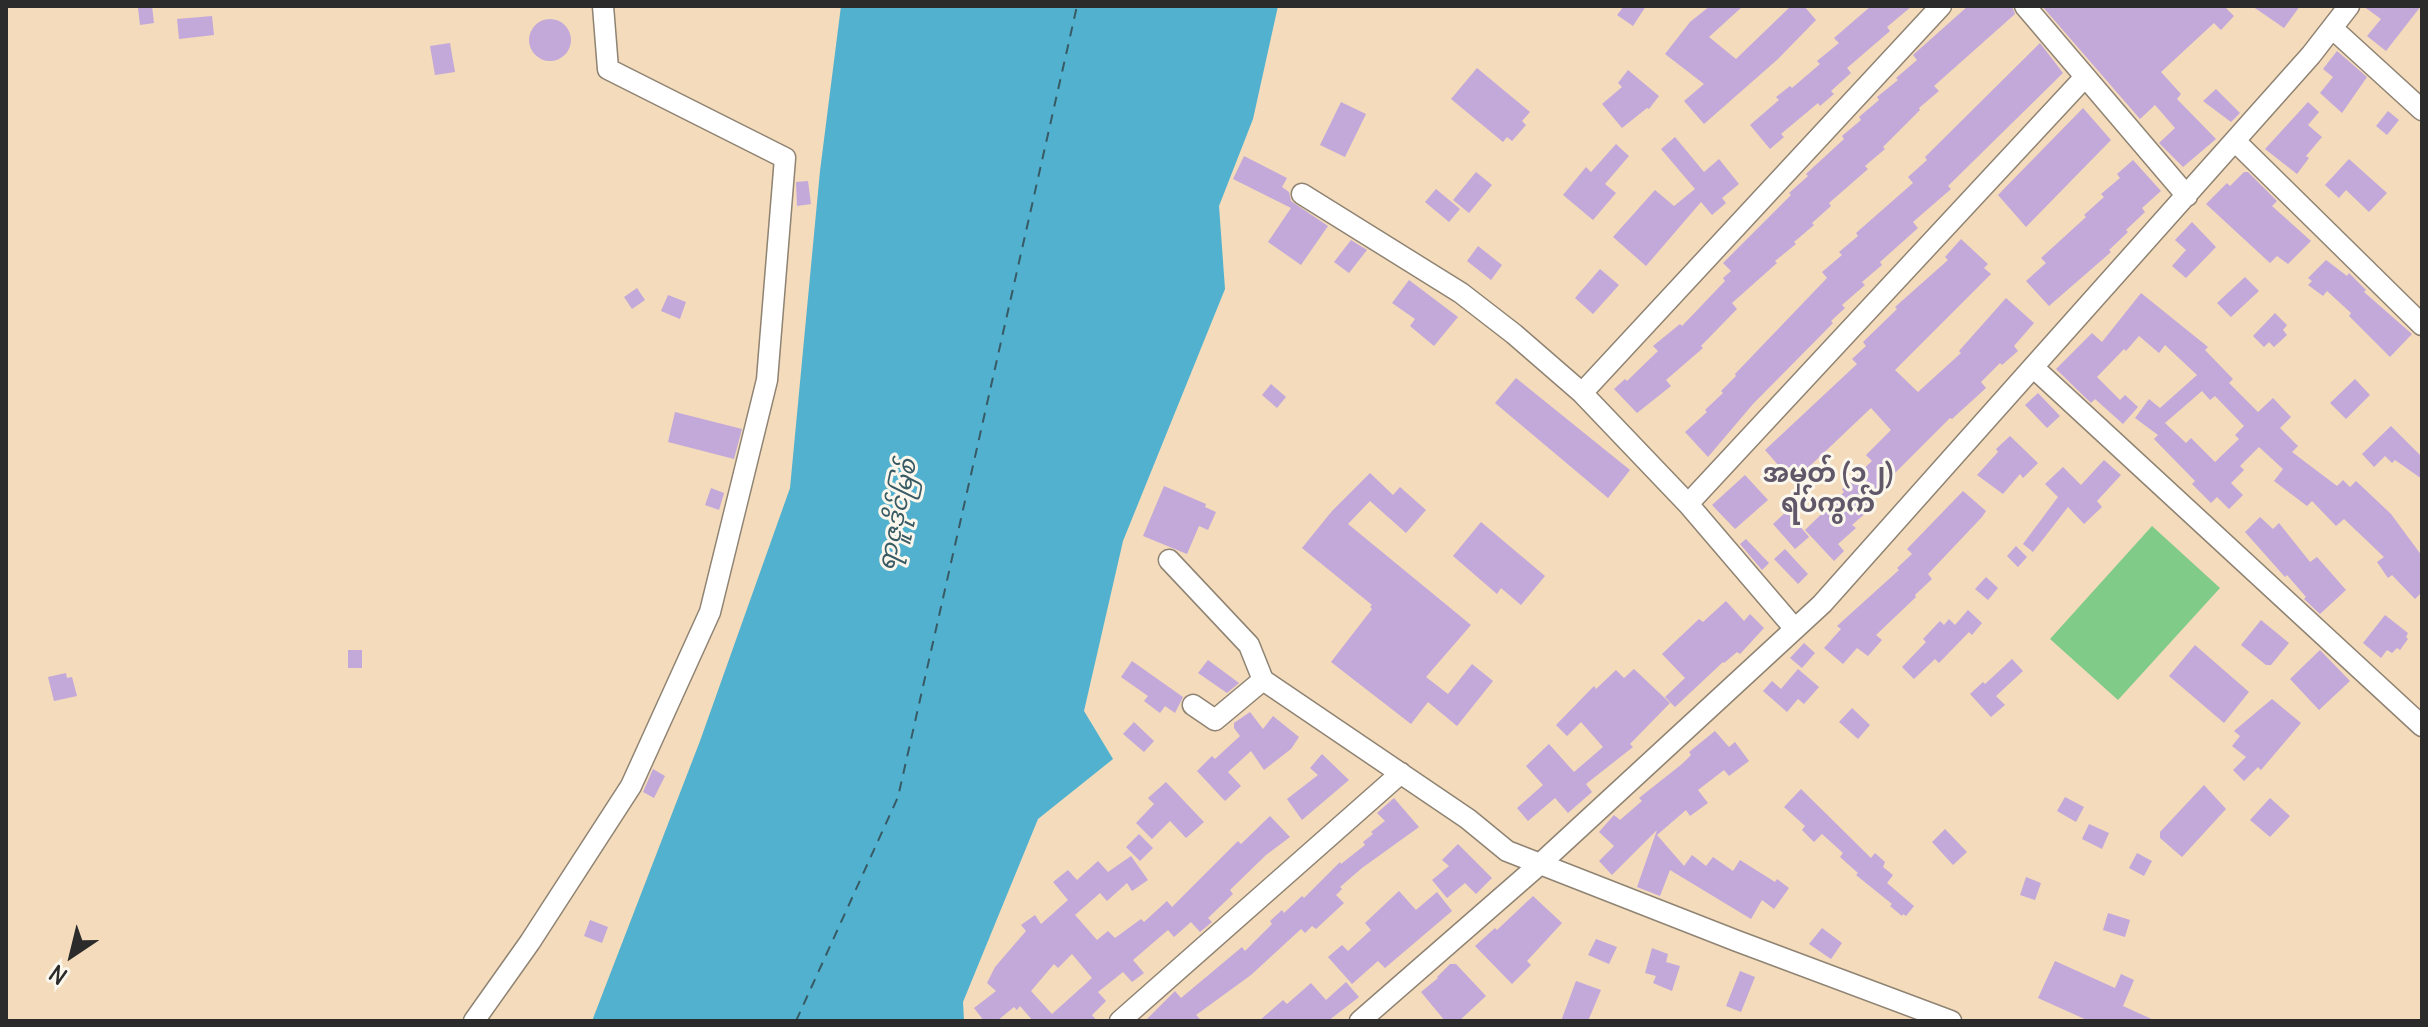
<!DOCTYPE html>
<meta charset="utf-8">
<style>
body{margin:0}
#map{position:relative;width:2428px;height:1027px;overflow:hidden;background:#f3dbbb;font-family:Delius,sans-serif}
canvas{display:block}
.frame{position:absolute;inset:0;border:8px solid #2b2b2b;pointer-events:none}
.north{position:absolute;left:32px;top:915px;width:80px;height:80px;-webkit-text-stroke:6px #fbf7ec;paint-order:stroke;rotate:215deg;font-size:22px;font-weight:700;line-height:32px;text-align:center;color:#2b2b2b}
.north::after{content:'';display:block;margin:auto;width:28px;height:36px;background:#2b2b2b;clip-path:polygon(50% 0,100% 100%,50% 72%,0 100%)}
</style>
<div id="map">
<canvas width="2428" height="1027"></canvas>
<div class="frame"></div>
<div class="north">N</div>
</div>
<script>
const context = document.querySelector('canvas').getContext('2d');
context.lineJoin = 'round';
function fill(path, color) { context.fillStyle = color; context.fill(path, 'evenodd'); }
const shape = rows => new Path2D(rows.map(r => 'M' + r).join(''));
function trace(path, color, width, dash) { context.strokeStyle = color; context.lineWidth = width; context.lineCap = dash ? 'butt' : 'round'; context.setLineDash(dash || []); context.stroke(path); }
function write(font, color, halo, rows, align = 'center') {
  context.font = font + ' Delius,"Noto Sans Myanmar",sans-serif'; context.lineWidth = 6; context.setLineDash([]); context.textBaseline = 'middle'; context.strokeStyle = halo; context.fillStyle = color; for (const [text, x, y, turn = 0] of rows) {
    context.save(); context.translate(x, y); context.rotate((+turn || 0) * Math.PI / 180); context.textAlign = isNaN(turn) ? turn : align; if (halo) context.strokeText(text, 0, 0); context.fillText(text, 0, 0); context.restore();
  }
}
fill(shape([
 [2152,526,2220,588,2118,700,2050,639]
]), '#81cb88');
fill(shape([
 [841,6,1278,6,1253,119,1219,206,1225,289,1123,541,1084,711,1113,759,1038,819,963,1002,964,1021,592,1021,700,741,790,488,820,171]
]), '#51b1cf');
trace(shape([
 [796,1021,898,797,1077,6]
]), '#385a64', 2, [10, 8]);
fill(shape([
 [152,6,154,23,140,25,138,8],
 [1624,6,1646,6,1633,26,1617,15],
 [1710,6,1743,6,1709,37,1736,59,1791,6,1804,6,1816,20,1778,59,1704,124,1684,101,1704,84,1665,54,1690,22],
 [1871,6,1912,6,1887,27,1890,31,1847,68,1851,73,1831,91,1834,94,1820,106,1818,103,1781,134,1784,137,1770,149,1750,125,1779,100,1776,97,1790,86,1792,88,1820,64,1817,61,1839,43,1834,38],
 [1968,6,2012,6,2015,14,1934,86,1939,91,1919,108,1920,110,1883,147,1885,149,1865,166,1868,169,1829,203,1831,206,1812,223,1814,225,1794,242,1796,244,1775,261,1777,263,1732,303,1737,309,1701,346,1703,348,1666,380,1671,386,1637,413,1614,389,1625,379,1627,381,1658,351,1653,346,1680,324,1682,326,1725,281,1723,278,1731,271,1723,263,1791,195,1789,193,1808,176,1806,174,1844,139,1842,136,1861,120,1859,117,1879,100,1877,97,1898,80,1896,78,1917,60,1913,55],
 [2042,6,2224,6,2234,16,2221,30,2214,23,2161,72,2181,94,2177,99,2216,139,2183,167,2159,143,2175,128,2155,105,2140,119],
 [2252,6,2300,6,2284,28],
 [2363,6,2421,6,2386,51,2367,36,2381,19],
 [212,16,214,35,179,39,177,19],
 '529 40a21 21 0 1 1 42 0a21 21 0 1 1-42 0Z',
 [450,43,455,72,435,75,430,46],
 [2040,43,2063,73,1948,186,1951,189,1913,222,1918,228,1880,262,1882,265,1862,282,1865,285,1842,305,1845,308,1831,321,1833,323,1753,404,1708,457,1685,432,1707,412,1705,410,1723,393,1721,391,1736,376,1735,374,1827,278,1822,272,1842,255,1839,252,1858,236,1856,233,1913,183,1908,177,1927,160,1925,157],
 [2337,51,2367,77,2342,113,2320,93,2333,77,2323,69],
 [1477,68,1530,112,1522,121,1526,125,1512,141,1507,137,1503,142,1451,99],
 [1628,70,1659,96,1649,109,1647,108,1622,128,1602,104,1622,87,1618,83],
 [2216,89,2240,113,2231,122,2203,101],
 [1341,102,1366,114,1345,157,1320,145],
 [2308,102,2319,112,2308,125,2322,137,2306,156,2309,158,2297,174,2265,149],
 [2083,108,2111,140,2026,227,1998,195],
 [2388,111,2399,120,2387,135,2376,126],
 [1675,137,1704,172,1719,159,1739,184,1722,198,1726,203,1712,215,1701,202,1646,266,1613,237,1655,190,1674,206,1695,189,1661,149],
 [1616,144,1629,156,1605,184,1616,193,1593,220,1563,195,1586,167,1591,172],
 [1244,156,1287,178,1282,187,1289,192,1291,201,1328,226,1301,265,1268,242,1291,208,1233,179],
 [2349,159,2387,193,2369,212,2346,190,2339,198,2325,185],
 [2133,160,2161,191,2142,208,2145,212,2126,230,2128,232,2109,250,2111,252,2049,306,2026,281,2046,263,2041,258,2086,217,2084,215,2104,197,2101,194,2120,178,2117,174],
 [1476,172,1492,185,1469,213,1453,200],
 [2244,172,2248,172,2277,201,2272,206,2311,241,2288,264,2277,256,2270,263,2206,204,2227,183,2230,186],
 [808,181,811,204,797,206,796,182],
 [1436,189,1460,209,1449,222,1425,202],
 [2192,222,2216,247,2186,278,2172,266,2186,250,2175,240],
 [1961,239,1988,264,1984,268,1991,274,1895,370,1918,392,1961,353,1959,351,2006,298,2034,323,2014,346,2018,351,2002,365,2000,363,1981,382,1986,388,1952,419,1950,418,1870,498,1876,504,1852,525,1856,528,1838,544,1844,551,1834,561,1805,530,1844,492,1842,489,1872,461,1866,455,1891,430,1871,408,1793,482,1765,450,1857,364,1852,359,1866,346,1863,342,1897,309,1895,307,1948,260,1945,257],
 [1351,240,1367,250,1349,273,1334,262],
 [1478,246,1502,265,1491,280,1467,261],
 [2326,260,2347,276,2349,273,2366,290,2364,292,2412,334,2390,357,2349,316,2351,313,2327,291,2323,296,2308,285,2312,281,2308,278],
 [1600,269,1619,285,1593,314,1575,298],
 [2245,277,2259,291,2231,317,2217,303],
 [1409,280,1458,317,1434,346,1410,326,1415,319,1392,303],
 [637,288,645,300,632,309,624,297],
 [2141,293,2208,347,2205,350,2233,379,2229,383,2258,412,2273,398,2291,417,2280,428,2298,446,2292,452,2337,486,2343,480,2350,487,2356,481,2391,514,2422,556,2422,592,2415,599,2392,575,2388,578,2377,562,2384,557,2344,519,2336,526,2312,501,2307,506,2274,481,2283,469,2259,447,2240,466,2244,470,2231,483,2243,495,2229,509,2217,497,2211,503,2192,484,2195,481,2154,439,2158,435,2135,418,2149,399,2160,408,2197,375,2165,345,2159,353,2139,336,2126,351,2124,349,2097,377,2120,400,2125,395,2138,407,2123,424,2095,399,2091,403,2056,369,2092,333,2102,342],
 [2202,391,2210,400,2215,396,2244,426,2235,435,2239,439,2215,462,2191,438,2186,443,2165,423],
 [668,295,686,302,680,319,661,311],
 [2275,313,2287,325,2283,330,2287,335,2274,347,2269,342,2264,347,2253,336],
 [1516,378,1630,470,1608,498,1495,403],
 [2355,379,2370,395,2346,419,2330,403],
 [1271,384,1286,397,1277,408,1262,395],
 [2038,393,2060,416,2047,428,2025,405],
 [675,412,742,429,734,459,668,442],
 [2391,426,2422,457,2422,479,2395,460,2392,463,2385,456,2374,467,2362,454],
 [2010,436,2038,463,2023,478,2020,474,2003,494,1977,475,1998,452,1996,449],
 [2104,460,2121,475,2097,501,2102,507,2084,524,2068,507,2033,552,2023,544,2058,497,2045,484,2063,467,2081,485],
 [1370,473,1393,495,1400,487,1426,510,1406,533,1370,501,1348,524,1471,625,1426,677,1448,694,1472,664,1493,681,1457,726,1428,702,1411,724,1331,662,1372,609,1370,607,1372,605,1302,548,1332,511],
 [1745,475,1768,500,1735,529,1712,505],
 [1164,486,1206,504,1205,507,1216,512,1208,530,1199,526,1187,554,1143,536],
 [711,488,724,493,719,510,705,505],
 [1963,491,1986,511,1982,517,1928,574,1932,579,1915,595,1916,597,1876,635,1882,640,1868,656,1857,648,1843,664,1824,648,1841,629,1837,626,1899,570,1897,568,1912,554,1907,549],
 [1787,511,1809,537,1795,549,1773,524],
 [2260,517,2273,529,2279,523,2310,562,2317,557,2346,590,2320,614,2304,599,2306,597,2287,575,2285,577,2245,532],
 [1481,522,1545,576,1521,605,1501,588,1497,594,1453,556],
 [1746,539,1769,563,1762,570,1740,544],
 [2016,546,2027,557,2018,567,2007,556],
 [1785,549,1808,574,1798,584,1774,559],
 [1986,577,1998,588,1988,600,1975,589],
 [1726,601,1744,621,1750,614,1764,628,1740,654,1737,652,1724,663,1723,662,1675,707,1665,697,1685,678,1662,654,1699,619,1703,622],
 [1968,610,1982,623,1972,635,1969,632,1939,663,1935,659,1914,679,1902,667,1926,642,1923,639,1940,621,1944,625,1949,619,1955,625],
 [2385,615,2408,633,2406,637,2408,639,2400,650,2397,648,2392,653,2387,650,2381,658,2363,643],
 [2261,620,2289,643,2271,665,2266,665,2241,645],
 [1804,643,1815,653,1802,668,1790,658],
 [2195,645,2249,692,2224,723,2169,676],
 [348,650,362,650,362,668,348,668],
 [2320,650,2350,681,2319,710,2290,679],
 [2012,659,2023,671,1996,696,2005,705,1991,717,1970,694,1983,682,1985,684],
 [1208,660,1239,683,1227,693,1198,673],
 [1132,661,1183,697,1175,713,1165,706,1160,713,1144,701,1148,696,1121,677],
 [1634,669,1670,703,1630,744,1633,747,1586,784,1592,792,1568,813,1555,798,1528,821,1517,808,1543,785,1526,766,1549,744,1574,772,1603,747,1581,722,1567,736,1556,725,1594,686,1596,689,1616,670,1624,678],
 [1798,669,1819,687,1804,704,1798,699,1787,712,1763,691,1772,681,1781,689],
 [66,673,67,678,72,677,77,696,54,701,48,677],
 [2272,699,2301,723,2261,770,2258,767,2244,781,2233,770,2246,757,2232,746,2240,736,2234,731],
 [1852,708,1870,725,1858,739,1839,722],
 [1250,712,1263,729,1273,716,1299,737,1291,749,1264,770,1251,751,1228,772,1241,786,1225,801,1197,771,1212,756,1215,759,1240,736,1234,728,1234,723],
 [1134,722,1154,741,1144,752,1123,734],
 [1715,731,1729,747,1735,742,1749,761,1729,776,1724,770,1698,790,1708,803,1690,816,1686,810,1657,835,1684,866,1692,855,1706,866,1713,857,1733,871,1740,860,1775,882,1777,879,1789,888,1774,909,1762,900,1751,919,1670,870,1660,896,1637,887,1657,830,1612,875,1599,861,1614,846,1599,832,1614,815,1620,820,1642,801,1639,798,1682,764,1691,755,1689,752],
 [1322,754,1349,780,1302,820,1287,799,1318,775,1310,768],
 [653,769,665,776,654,798,643,792],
 [1166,782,1204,822,1186,838,1170,821,1152,839,1136,823,1154,804,1148,798],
 [2204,785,2226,809,2182,857,2160,838,2160,832],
 [1801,789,1871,858,1875,853,1885,862,1883,867,1893,875,1887,883,1914,906,1906,916,1903,914,1902,916,1890,906,1892,904,1856,875,1858,873,1840,857,1843,853,1822,834,1814,842,1802,830,1805,826,1784,807],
 [2065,797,2084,807,2076,822,2057,811],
 [1394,798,1419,827,1362,868,1340,887,1342,889,1336,895,1344,903,1316,929,1312,926,1305,933,1301,929,1251,975,1196,1015,1202,1021,1145,1021,1175,991,1181,998,1242,947,1245,951,1272,924,1270,921,1282,910,1284,913,1302,896,1304,898,1340,862,1341,864,1365,845,1363,842,1373,834,1371,832,1385,821,1377,813],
 [2270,798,2290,816,2270,837,2250,820],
 [1270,816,1290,837,1266,855,1230,890,1233,894,1208,918,1212,922,1200,932,1191,922,1174,937,1168,930,1133,960,1144,973,1132,982,1123,972,1098,992,1106,1001,1092,1015,1097,1021,1033,1021,1020,1006,1017,1010,1014,1007,997,1021,984,1021,974,1008,996,991,987,983,995,967,1026,931,1021,925,1035,915,1041,924,1068,900,1053,882,1068,870,1077,880,1098,861,1108,872,1131,856,1148,880,1132,891,1127,883,1107,901,1100,893,1075,915,1097,940,1108,931,1115,938,1141,919,1144,922,1167,901,1172,907,1238,841,1241,844],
 [1072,954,1092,978,1052,1014,1031,991,1054,964,1058,968],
 [2089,824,2109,833,2102,849,2082,839],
 [1945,829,1967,852,1953,865,1932,842],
 [1139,834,1153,848,1140,861,1126,847],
 [1458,844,1492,878,1476,894,1465,883,1447,898,1432,880,1449,866,1442,860],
 [2137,853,2152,861,2144,876,2129,868],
 [2026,877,2041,883,2035,900,2020,895],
 [1399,891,1416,910,1437,892,1452,911,1385,968,1378,961,1352,984,1328,957,1342,945,1348,951,1371,930,1365,923],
 [1533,896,1562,923,1527,961,1531,965,1512,984,1475,946,1495,928,1497,930],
 [2108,913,2130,920,2125,937,2103,930],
 [590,920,608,927,602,943,584,936],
 [1822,928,1842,943,1831,959,1809,944],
 [1596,939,1617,947,1609,964,1588,955],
 [1652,948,1668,954,1666,962,1680,966,1672,991,1653,983,1656,976,1645,973],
 [2055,961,2115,988,2121,974,2134,980,2123,1006,2156,1021,2089,1021,2038,998],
 [1450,964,1456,964,1486,996,1459,1021,1445,1021,1421,992,1438,978,1437,977],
 [1740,971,1755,977,1741,1012,1726,1006],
 [1576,981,1601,990,1588,1021,1561,1021],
 [1346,982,1359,997,1328,1021,1259,1021,1283,1000,1287,1004,1311,983,1326,1000]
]), '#c3a8da');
const minor = shape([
 [2025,6,2187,196],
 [2332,28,2422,110],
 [2235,141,2422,325],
 [1302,194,1461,293,1514,334,1582,393,1688,504,1795,629],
 [2034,368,2422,726],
 [1582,393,1941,6],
 [1688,504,2085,77],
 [1169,560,1249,645,1263,680,1468,819,1507,851,1737,941,1951,1021],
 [1193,705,1215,720,1263,680],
 [474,1021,530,942,631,786,710,612,767,380,785,158,608,69,603,6],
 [1120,1021,1401,773],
 [1360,1021,1540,864,1822,604,2311,55,2349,6]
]);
trace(minor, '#8f8373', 23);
trace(minor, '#fff', 20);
write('italic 24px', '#385a64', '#fbf7ec', [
 ["ရာဇူဒိုင်မြစ်",898,515,-78]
]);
write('bold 26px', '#605768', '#fbf7ec', [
 ["အမှတ် (၁၂)",1828,475],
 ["ရပ်ကွက်",1828,505]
]);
</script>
